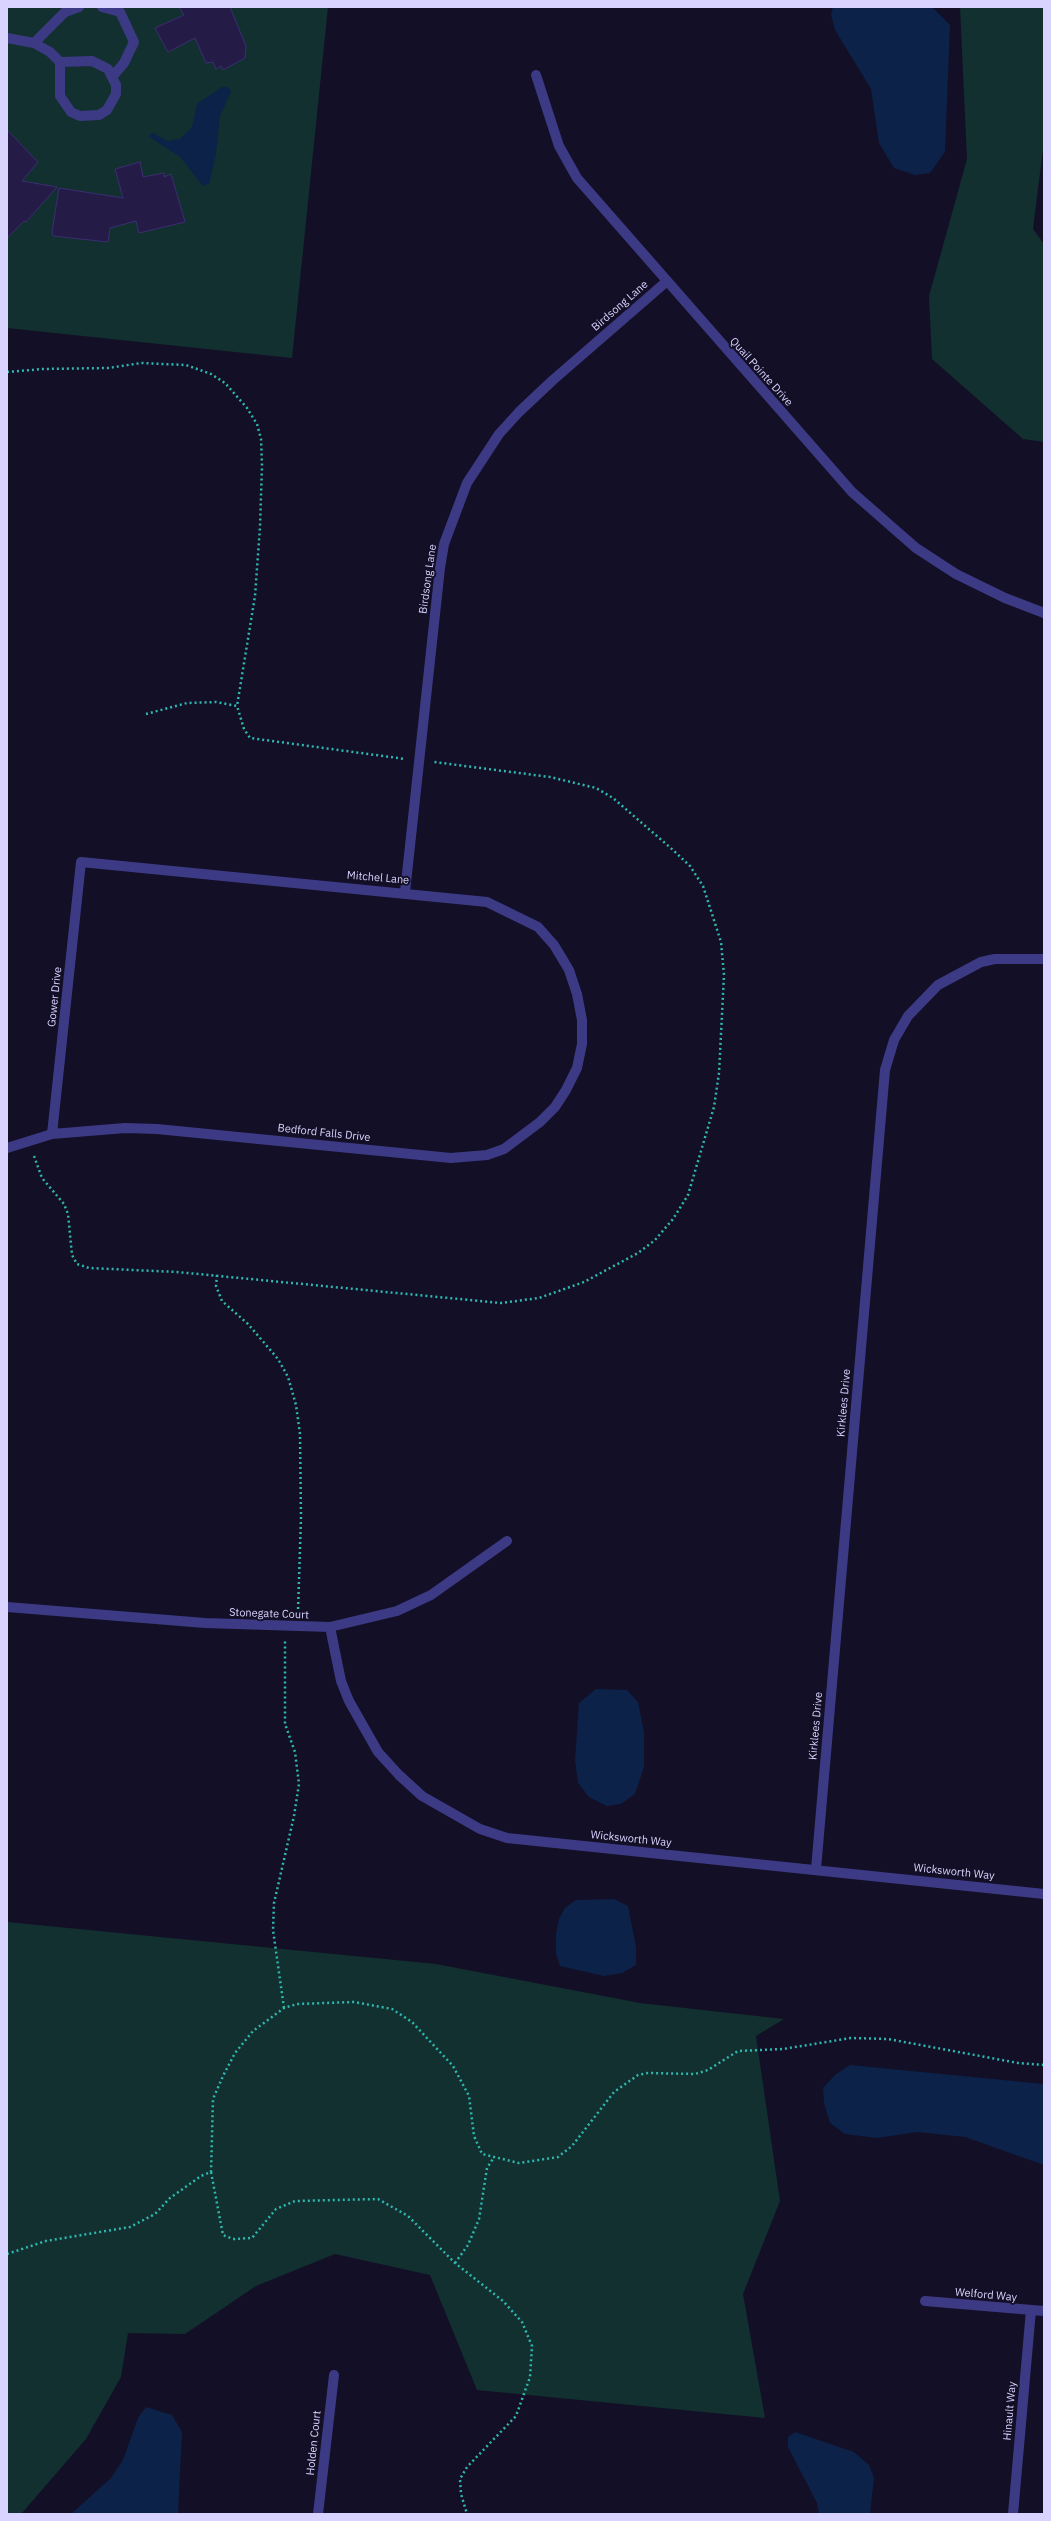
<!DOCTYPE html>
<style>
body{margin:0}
#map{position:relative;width:1051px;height:2521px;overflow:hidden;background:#130f26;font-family:"IBM Plex Sans",sans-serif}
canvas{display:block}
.frame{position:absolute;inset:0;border:8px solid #d9d4ff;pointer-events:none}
</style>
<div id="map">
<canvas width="1051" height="2521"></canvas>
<div class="frame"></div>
</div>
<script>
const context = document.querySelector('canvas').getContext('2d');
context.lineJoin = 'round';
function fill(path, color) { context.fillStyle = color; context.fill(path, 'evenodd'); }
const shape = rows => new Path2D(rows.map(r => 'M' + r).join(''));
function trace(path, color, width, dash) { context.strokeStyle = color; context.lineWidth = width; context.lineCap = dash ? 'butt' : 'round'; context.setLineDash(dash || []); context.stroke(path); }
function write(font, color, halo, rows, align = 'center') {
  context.font = font + ' "IBM Plex Sans",sans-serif'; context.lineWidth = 4; context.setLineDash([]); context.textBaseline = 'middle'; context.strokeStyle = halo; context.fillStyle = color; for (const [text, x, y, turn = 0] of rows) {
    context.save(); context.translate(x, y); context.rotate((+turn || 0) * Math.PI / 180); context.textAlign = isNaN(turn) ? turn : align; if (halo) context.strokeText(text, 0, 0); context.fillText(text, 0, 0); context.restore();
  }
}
fill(shape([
 [7,7,328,7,292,358,7,328],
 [960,7,1044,7,1044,141,1033,229,1044,244,1044,442,1023,439,932,359,929,296,967,159],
 [7,1922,436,1964,640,2003,784,2019,756,2036,780,2201,743,2294,765,2418,477,2390,430,2275,335,2254,256,2286,185,2334,128,2333,121,2377,86,2439,22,2513,7,2514]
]), '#12302f');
fill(shape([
 [833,7,932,7,950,25,945,152,930,173,915,175,894,168,879,143,871,89,835,30,831,14],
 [222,87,227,87,231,91,230,94,220,116,216,154,209,184,203,186,180,157,148,136,153,133,167,141,180,139,192,127,197,104],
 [596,1689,627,1690,638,1702,644,1732,644,1767,635,1794,621,1804,607,1806,589,1797,578,1783,575,1760,579,1703],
 [614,1899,628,1906,636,1947,636,1965,622,1973,604,1976,560,1966,556,1954,556,1934,559,1919,565,1908,576,1900],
 [850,2065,1044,2084,1044,2165,965,2137,917,2132,877,2138,845,2134,830,2123,824,2103,823,2088,836,2074],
 [146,2407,172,2415,182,2432,178,2514,71,2514,111,2478,123,2460,138,2418],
 [795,2432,854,2452,869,2465,874,2478,870,2514,819,2514,817,2503,788,2447,788,2437]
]), '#0c2248');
const building = shape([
 [179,7,230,7,246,46,245,58,223,70,221,66,216,69,213,62,206,63,195,38,168,52,155,28,184,15,179,7],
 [7,130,38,162,22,181,57,187,26,222,24,221,7,238,7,130],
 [140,162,143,177,164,173,164,177,171,174,185,222,139,233,136,221,110,228,108,242,53,236,52,232,59,188,123,198,115,169,140,162]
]);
fill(building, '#241b47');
trace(building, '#3b2d73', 1);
trace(shape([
 [7,372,43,369,108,368,141,363,186,365,211,374,225,383,247,408,257,424,261,439,262,465,260,527,255,596,237,706],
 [146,714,187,703,216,702,237,706,244,729,250,738,405,759],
 [34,1156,42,1178,64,1204,68,1214,72,1255,77,1264,89,1268,177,1272,501,1303,539,1298,584,1282,638,1253,655,1240,673,1219,688,1195,714,1107,719,1073,724,975,721,942,703,886,690,866,673,850,613,798,596,788,550,777,434,762],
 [217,1275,216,1286,222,1301,248,1324,278,1359,288,1377,296,1405,300,1434,301,1517,298,1611],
 [284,2008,273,1930,274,1903,294,1816,299,1784,295,1752,285,1724,285,1640],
 [211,2172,223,2235,233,2239,252,2238,276,2209,295,2201,378,2199,408,2216,455,2263,503,2301,522,2322,532,2346,530,2377,516,2416,467,2467,460,2479,461,2494,467,2514],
 [7,2254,46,2241,130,2227,155,2214,170,2198,201,2176,211,2172,213,2099,223,2076,235,2053,253,2031,284,2008,297,2004,354,2002,392,2009,412,2022,453,2066,469,2096,474,2136,482,2154,519,2163,558,2157,572,2146,614,2092,638,2075,648,2073,695,2074,708,2070,738,2051,783,2049,851,2038,888,2039,1018,2063,1044,2065],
 [455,2263,468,2245,479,2219,487,2168,494,2157]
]), '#2fb8b0', 2.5, [2, 3]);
trace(shape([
 [102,7,120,12,134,42,124,63,113,76],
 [7,38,34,43,50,52,60,62],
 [34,43,65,12,79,7],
 [92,61,108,69,116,85,116,94,107,110,99,115,80,116,71,112,60,96,60,62,92,61],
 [536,75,559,146,577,178,852,492,916,548,956,574,1005,598,1044,613],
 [405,892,440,568,444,544,467,483,499,434,519,412,553,380,666,282],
 [7,1148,52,1134,125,1128,157,1129,451,1158,487,1155,504,1149,540,1122,555,1107,566,1090,577,1068,582,1044,582,1020,577,994,569,970,554,945,538,927,487,902,81,862,52,1134],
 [7,1607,205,1623,330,1627,397,1611,431,1595,507,1541],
 [330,1627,341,1681,349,1701,378,1752,399,1775,422,1796,480,1829,507,1838,1044,1894],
 [816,1869,885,1070,894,1040,908,1016,938,985,981,962,995,959,1044,959],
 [925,2301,1044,2311],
 [318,2514,334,2375],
 [1013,2514,1031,2310]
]), '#3d3a85', 10);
write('11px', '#d9d4ff', '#130f26', [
 ["Birdsong Lane",620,306,-41],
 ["Quail Pointe Drive",761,372,48],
 ["Birdsong Lane",428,579,-82],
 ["Mitchel Lane",378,878,5],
 ["Gower Drive",55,997,-84],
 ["Bedford Falls Drive",324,1133,6],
 ["Kirklees Drive",844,1403,-85],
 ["Stonegate Court",269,1614,2],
 ["Kirklees Drive",816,1726,-85],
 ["Wicksworth Way",631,1839,6],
 ["Wicksworth Way",954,1872,6],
 ["Welford Way",986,2295,5],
 ["Hinault Way",1010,2411,-85],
 ["Holden Court",314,2443,-84]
]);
</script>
